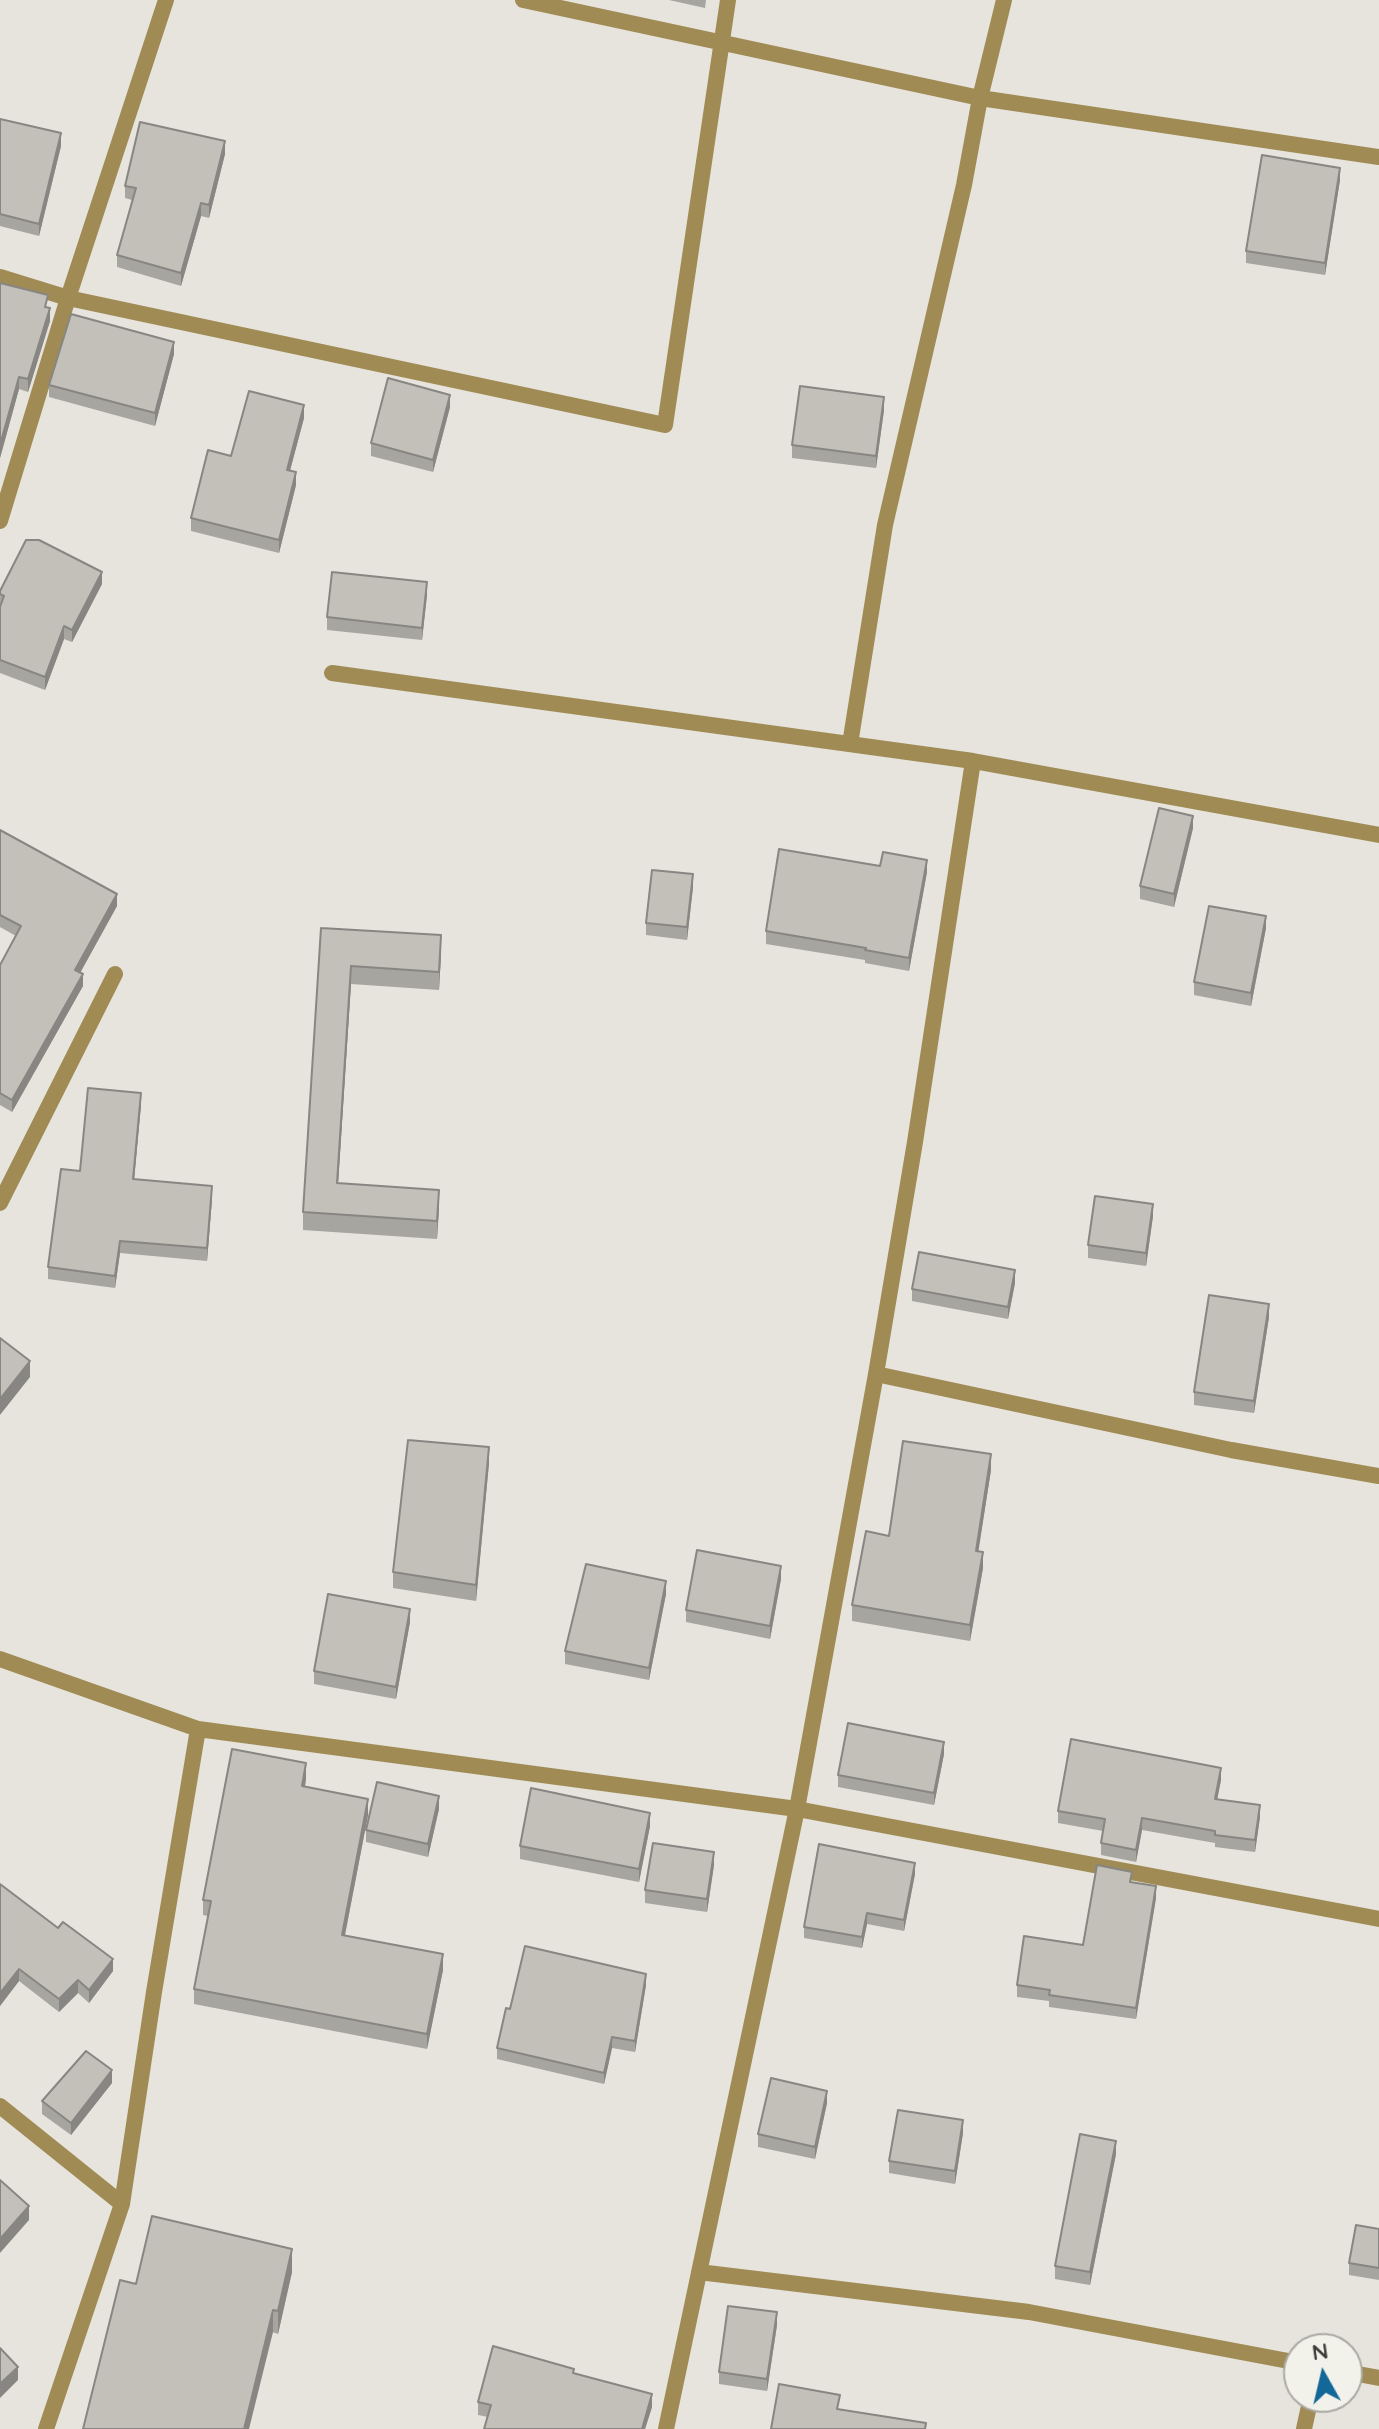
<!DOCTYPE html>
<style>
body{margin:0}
#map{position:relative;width:1379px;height:2429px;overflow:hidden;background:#e6e4dc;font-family:Quicksand,sans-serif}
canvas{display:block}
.north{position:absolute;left:1283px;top:2333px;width:80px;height:80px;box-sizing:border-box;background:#f3f2ea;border:2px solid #aaa9a3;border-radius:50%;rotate:352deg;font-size:22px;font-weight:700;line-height:32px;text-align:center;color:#3c3b38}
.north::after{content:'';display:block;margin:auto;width:28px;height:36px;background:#146899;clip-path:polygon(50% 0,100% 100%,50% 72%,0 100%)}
</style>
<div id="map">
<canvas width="1379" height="2429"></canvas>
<div class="north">N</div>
</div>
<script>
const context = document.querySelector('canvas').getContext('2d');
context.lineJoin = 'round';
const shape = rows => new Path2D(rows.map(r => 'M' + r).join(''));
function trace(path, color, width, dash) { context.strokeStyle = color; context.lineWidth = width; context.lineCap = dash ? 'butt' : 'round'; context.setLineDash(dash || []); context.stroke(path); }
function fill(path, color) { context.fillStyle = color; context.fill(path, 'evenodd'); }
trace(shape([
 [523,0,980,98,1379,157],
 [0,277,68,298,665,425,728,0],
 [0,521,68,298,166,0],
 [332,673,973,761,915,1142,876,1374,797,1809,666,2429],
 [850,744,885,525,964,185,980,98,1004,0],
 [973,761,1379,835],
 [0,1203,115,974],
 [876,1374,1231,1450,1379,1476],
 [0,1659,198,1729,797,1809,1379,1919],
 [0,2106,122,2204],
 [699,2272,1029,2312,1299,2363],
 [1347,2372,1379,2378],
 [46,2429,122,2204,154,1992,198,1729],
 [1304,2429,1311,2397]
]), '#a08b55', 16);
fill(shape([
 [669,0,706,0,705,8],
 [0,119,61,146,39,236,0,226],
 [225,154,209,218,201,216,181,286,117,267,117,255,132,200,125,198,125,186],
 [1340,180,1325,275,1246,263,1246,251],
 [0,283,48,308,50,321,28,392,19,389,0,458],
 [174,354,155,426,49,397,49,385],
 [450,407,433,472,371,456,371,443],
 [884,410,876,468,792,458,792,445],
 [304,418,290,470,296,485,279,553,191,531,191,518,231,456],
 [102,584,72,642,64,639,45,690,0,673,0,591],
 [427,595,422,640,327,630,327,617],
 [1193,828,1174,907,1140,899,1140,886],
 [0,830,117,906,80,973,83,986,12,1112,0,1105,0,965,16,936,0,927],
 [880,866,927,872,909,971,865,963,865,960,766,944,766,931],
 [693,887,687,940,646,935,646,923],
 [321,928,441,954,439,990,351,984,338,1183,439,1208,437,1239,303,1230,303,1212],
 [1266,928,1251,1006,1194,995,1194,982],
 [141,1105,134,1179,212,1199,207,1261,120,1253,115,1288,48,1279,48,1267,80,1171],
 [1153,1216,1146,1266,1088,1258,1088,1245],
 [1015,1283,1008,1319,912,1301,912,1289],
 [1269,1317,1254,1413,1194,1405,1194,1392],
 [489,1463,476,1601,393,1588,393,1572],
 [991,1470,978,1551,983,1568,970,1641,852,1621,852,1605,889,1536],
 [781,1579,770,1639,686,1622,686,1610],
 [666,1594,649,1680,565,1664,565,1651],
 [410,1622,396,1699,314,1684,314,1671],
 [944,1754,934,1805,838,1787,838,1775],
 [306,1779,305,1787,368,1815,345,1935,443,1970,427,2049,194,2004,194,1989,208,1916,203,1915,203,1900],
 [1221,1780,1217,1799,1260,1817,1255,1852,1215,1847,1215,1843,1142,1830,1136,1862,1101,1855,1101,1843,1103,1831,1058,1823,1058,1811],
 [439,1809,428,1857,366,1842,366,1830],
 [650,1826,639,1882,520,1859,520,1846],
 [714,1865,707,1912,645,1903,645,1890],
 [915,1874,904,1931,867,1924,862,1948,804,1938,804,1927],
 [1132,1882,1156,1898,1136,2019,1049,2007,1049,2001,1017,1997,1017,1985,1083,1945],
 [0,1884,113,1971,89,2003,78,1993,59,2012,19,1981,0,2006],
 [646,1985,635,2052,612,2048,604,2084,497,2059,497,2048,510,2009],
 [112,2083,71,2135,42,2114,42,2101],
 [827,2103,815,2159,758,2147,758,2134],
 [963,2133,955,2184,889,2173,889,2161],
 [1116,2154,1090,2285,1055,2279,1055,2266],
 [1379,2229,1379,2280,1349,2275,1349,2263],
 [292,2272,278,2334,136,2284],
 [777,2325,767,2391,719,2384,719,2372],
 [574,2373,652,2407,645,2429,484,2429,488,2417,478,2415,478,2402]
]), '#a7a59f');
fill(shape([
 [61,133,61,146,39,236,39,224],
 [225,141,225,154,209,218,209,205],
 [1340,168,1340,180,1325,275,1325,263],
 [201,203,201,216,181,286,181,273],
 [50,308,50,321,28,392,28,379],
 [174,342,174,354,155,426,155,413],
 [19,377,19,389,0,458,0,445],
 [450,395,450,407,433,472,433,460],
 [884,397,884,410,876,468,876,456],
 [304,405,304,418,287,482,287,470],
 [296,472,296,485,279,553,279,540],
 [102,572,102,584,72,642,72,630],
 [427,582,427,595,422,640,422,628],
 [64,626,64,639,45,690,45,677],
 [1193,816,1193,828,1174,907,1174,894],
 [927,860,927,872,909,971,909,958],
 [693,874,693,887,687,940,687,927],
 [117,894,117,906,75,982,75,970],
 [1266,916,1266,928,1251,1006,1251,993],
 [441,935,441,954,439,990,439,972],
 [351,966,351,984,337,1201,337,1183],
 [83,974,83,986,12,1112,12,1100],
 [141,1093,141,1105,133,1192,133,1179],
 [212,1186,212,1199,207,1261,207,1248],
 [439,1190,439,1208,437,1239,437,1221],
 [1153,1204,1153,1216,1146,1266,1146,1253],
 [120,1241,120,1253,115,1288,115,1276],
 [1015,1270,1015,1283,1008,1319,1008,1307],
 [1269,1304,1269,1317,1254,1413,1254,1401],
 [30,1361,30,1377,0,1415,0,1399],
 [489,1447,489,1463,476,1601,476,1585],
 [991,1454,991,1470,976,1567,976,1551],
 [983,1552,983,1568,970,1641,970,1625],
 [781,1566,781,1579,770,1639,770,1626],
 [666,1581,666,1594,649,1680,649,1668],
 [410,1609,410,1622,396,1699,396,1687],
 [944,1742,944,1754,934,1805,934,1793],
 [306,1763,306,1779,302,1802,302,1786],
 [1221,1768,1221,1780,1215,1811,1215,1799],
 [439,1796,439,1809,428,1857,428,1844],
 [368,1799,368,1815,342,1950,342,1935],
 [1260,1805,1260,1817,1255,1852,1255,1840],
 [650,1813,650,1826,639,1882,639,1869],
 [1142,1818,1142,1830,1136,1862,1136,1850],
 [714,1852,714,1865,707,1912,707,1899],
 [915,1863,915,1874,904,1931,904,1920],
 [1156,1886,1156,1898,1136,2019,1136,2008],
 [867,1913,867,1924,862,1948,862,1937],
 [443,1954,443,1970,427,2049,427,2034],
 [113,1959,113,1971,89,2003,89,1990],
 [19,1969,19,1981,0,2006,0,1993],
 [646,1974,646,1985,635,2052,635,2041],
 [78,1980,78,1993,59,2012,59,1999],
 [612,2037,612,2048,604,2084,604,2073],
 [112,2070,112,2083,71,2135,71,2123],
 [827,2091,827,2103,815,2159,815,2147],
 [963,2120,963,2133,955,2184,955,2171],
 [1116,2141,1116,2154,1090,2285,1090,2272],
 [29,2206,29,2220,0,2253,0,2239],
 [292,2249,292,2272,278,2334,278,2311],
 [273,2310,273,2332,249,2429,244,2429],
 [777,2312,777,2325,767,2391,767,2379],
 [18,2367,18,2380,0,2398,0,2384],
 [652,2394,652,2407,645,2429,642,2429]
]), '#888682');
const building = shape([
 [0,119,61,133,39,224,0,214,0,119],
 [140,122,225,141,209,205,201,203,181,273,117,255,136,188,125,186,140,122],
 [1262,155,1340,168,1325,263,1246,251,1262,155],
 [0,283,48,295,45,307,50,308,28,379,19,377,0,445,0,283],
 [71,314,174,342,155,413,49,385,71,314],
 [388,378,450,395,433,460,371,443,388,378],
 [800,386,884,397,876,456,792,445,800,386],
 [249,391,304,405,287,470,296,472,279,540,191,518,208,450,231,456,249,391],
 [26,540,39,540,102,572,72,630,64,626,45,677,0,660,0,607,4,596,0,594,0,591,26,540],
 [332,572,427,582,422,628,327,617,332,572],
 [1159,808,1193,816,1174,894,1140,886,1159,808],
 [0,830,117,894,75,970,83,974,12,1100,0,1093,0,965,21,926,0,915,0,830],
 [779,849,880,866,883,852,927,860,909,958,865,950,866,948,766,931,779,849],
 [652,870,693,874,687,927,646,923,652,870],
 [1209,906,1266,916,1251,993,1194,982,1209,906],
 [321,928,441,935,439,972,351,966,337,1183,439,1190,437,1221,303,1212,321,928],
 [88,1088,141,1093,133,1179,212,1186,207,1248,120,1241,115,1276,48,1267,61,1169,80,1171,88,1088],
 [1095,1196,1153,1204,1146,1253,1088,1245,1095,1196],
 [919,1252,1015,1270,1008,1307,912,1289,919,1252],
 [1209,1295,1269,1304,1254,1401,1194,1392,1209,1295],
 [0,1338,30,1361,0,1399,0,1338],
 [408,1440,489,1447,476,1585,393,1572,408,1440],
 [903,1441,991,1454,976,1551,983,1552,970,1625,852,1605,866,1531,889,1536,903,1441],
 [697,1550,781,1566,770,1626,686,1610,697,1550],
 [586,1564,666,1581,649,1668,565,1651,586,1564],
 [328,1594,410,1609,396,1687,314,1671,328,1594],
 [848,1723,944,1742,934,1793,838,1775,848,1723],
 [1071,1739,1221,1768,1215,1799,1260,1805,1255,1840,1215,1835,1215,1831,1142,1818,1136,1850,1101,1843,1105,1819,1058,1811,1071,1739],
 [232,1749,306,1763,302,1786,368,1799,342,1935,443,1954,427,2034,194,1989,211,1901,203,1900,232,1749],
 [377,1782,439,1796,428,1844,366,1830,377,1782],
 [531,1788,650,1813,639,1869,520,1846,531,1788],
 [653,1843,714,1852,707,1899,645,1890,653,1843],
 [819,1844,915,1863,904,1920,867,1913,862,1937,804,1927,819,1844],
 [1097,1865,1132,1872,1130,1882,1156,1886,1136,2008,1049,1995,1050,1990,1017,1985,1024,1936,1083,1945,1097,1865],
 [0,1884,58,1928,63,1922,113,1959,89,1990,78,1980,59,1999,19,1969,0,1993,0,1884],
 [525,1946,646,1974,635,2041,612,2037,604,2073,497,2048,506,2008,510,2009,525,1946],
 [86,2051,112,2070,71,2123,42,2101,86,2051],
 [771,2078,827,2091,815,2147,758,2134,771,2078],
 [898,2110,963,2120,955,2171,889,2161,898,2110],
 [1080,2134,1116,2141,1090,2272,1055,2266,1080,2134],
 [0,2180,29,2206,0,2239,0,2180],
 [152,2216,292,2249,278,2311,273,2310,244,2429,83,2429,120,2280,136,2284,152,2216],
 [1356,2225,1379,2229,1379,2268,1349,2263,1356,2225],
 [728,2306,777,2312,767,2379,719,2372,728,2306],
 [493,2346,574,2369,573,2373,652,2394,642,2429,484,2429,491,2405,478,2402,493,2346],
 [0,2348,18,2367,0,2384,0,2348],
 [779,2384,840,2395,837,2409,926,2423,925,2429,771,2429,779,2384]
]);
fill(building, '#c2c0b9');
trace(building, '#888682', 2);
</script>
